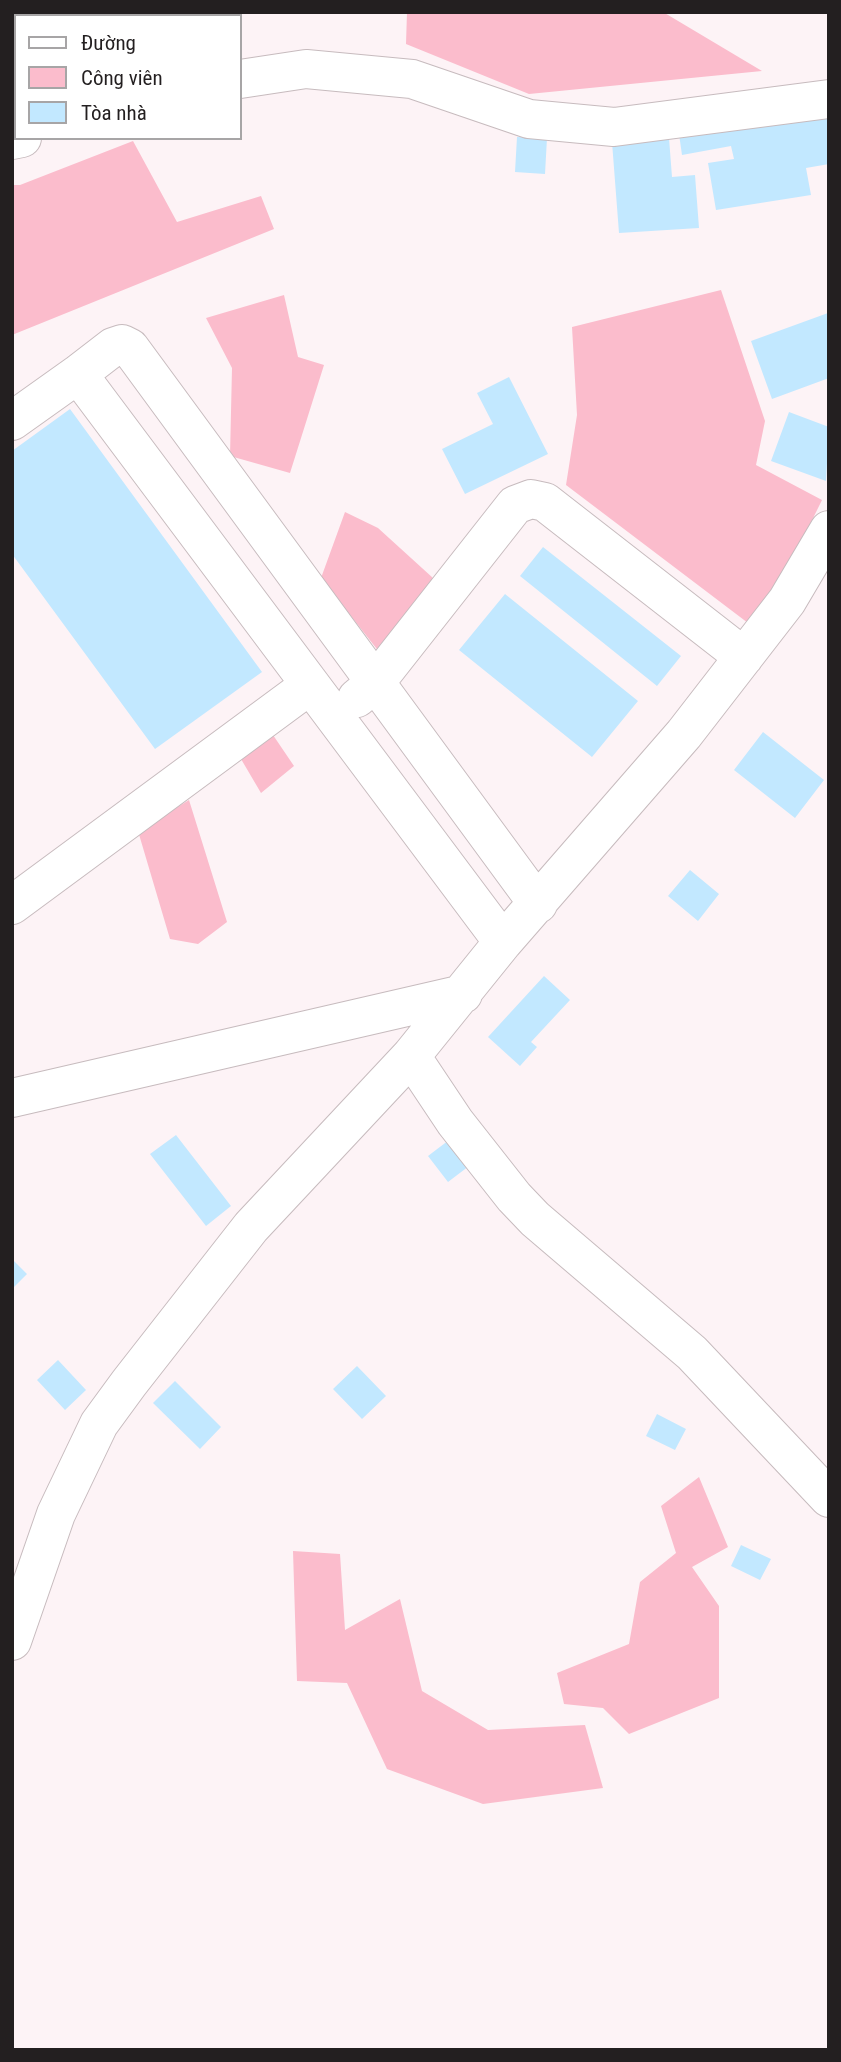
<!DOCTYPE html>
<meta charset="utf-8">
<style>
body{margin:0}
#map{position:relative;width:841px;height:2062px;overflow:hidden;background:#fdf3f6;font-family:"Roboto Condensed",sans-serif}
canvas{display:block}
.frame{position:absolute;inset:0;border:14px solid #231f20;pointer-events:none}
.legend{position:absolute;left:14px;top:14px;width:228px;height:126px;box-sizing:border-box;background:#fff;border:2px solid #a7a5a6;margin:0;padding:9px 12px;list-style:none;font-size:21px;color:#231f20}
.legend li{display:flex;align-items:center;gap:14px;height:35px}
.legend b{width:35px;border:2px solid #a7a5a6}
</style>
<div id="map">
<canvas width="841" height="2062"></canvas>
<div class="frame"></div>
<ul class="legend">
<li><b style="height:9px;background:#fff"></b>Đường</li>
<li><b style="height:19px;background:#fbbccc"></b>Công viên</li>
<li><b style="height:19px;background:#c2e8ff"></b>Tòa nhà</li>
</ul>
</div>
<script>
const context = document.querySelector('canvas').getContext('2d');
context.lineJoin = 'round';
function fill(path, color) { context.fillStyle = color; context.fill(path, 'evenodd'); }
const shape = rows => new Path2D(rows.map(r => 'M' + r).join(''));
function trace(path, color, width, dash) { context.strokeStyle = color; context.lineWidth = width; context.lineCap = dash ? 'butt' : 'round'; context.setLineDash(dash || []); context.stroke(path); }
fill(shape([
 [407,12,663,12,762,71,529,94,406,44],
 [133,141,177,222,261,196,274,229,12,335,12,185,20,185],
 [721,290,765,421,756,465,822,500,786,573,748,623,566,485,577,415,572,327],
 [284,295,298,357,324,365,290,473,230,456,232,368,206,318],
 [345,512,378,528,433,578,380,653,321,578],
 [273,735,294,766,261,793,241,759],
 [189,800,227,922,198,944,170,939,138,831],
 [699,1477,728,1547,692,1567,719,1606,719,1698,629,1734,603,1708,564,1704,557,1673,629,1644,640,1582,676,1553,661,1506],
 [293,1551,340,1554,345,1630,400,1599,422,1691,488,1730,585,1725,603,1788,483,1804,387,1769,347,1683,297,1681]
]), '#fbbccc');
fill(shape([
 [829,109,829,164,806,168,811,195,716,210,708,163,734,159,731,146,682,155,679,134],
 [517,137,547,138,545,174,515,172],
 [669,138,672,177,695,175,699,228,619,233,612,142],
 [828,313,829,378,772,399,751,341],
 [509,377,548,454,465,494,442,449,493,424,477,393],
 [70,409,262,672,155,749,12,554,12,451],
 [789,412,829,427,826,481,771,461],
 [543,547,681,656,657,686,520,576],
 [505,594,638,701,592,757,459,650],
 [763,732,824,780,795,818,734,770],
 [690,870,719,894,698,921,668,896],
 [544,976,570,1000,531,1042,537,1047,520,1066,488,1037],
 [176,1135,231,1206,206,1226,150,1154],
 [453,1137,473,1163,448,1182,428,1156],
 [12,1259,27,1274,12,1289],
 [58,1360,86,1390,65,1410,37,1380],
 [357,1366,386,1396,362,1419,333,1389],
 [175,1381,221,1427,200,1449,153,1403],
 [657,1414,686,1429,675,1450,646,1436],
 [741,1545,771,1559,760,1580,731,1566]
]), '#c2e8ff');
const minor = shape([
 [240,79,306,69,412,79,529,119,614,127,829,99],
 [12,140,22,138],
 [12,421,78,374],
 [357,698,375,683,515,505,531,499,545,502,744,657],
 [12,905,310,685],
 [503,942,78,374,113,347,122,344,130,348,538,904],
 [411,1056,455,1122,514,1197,535,1219,692,1353,829,1498],
 [12,1098,463,994],
 [12,1641,56,1514,99,1424,129,1383,251,1227,411,1056,503,942,684,734,787,601,829,530]
]);
trace(minor, '#c7bbbe', 40);
trace(minor, '#fff', 38);
</script>
